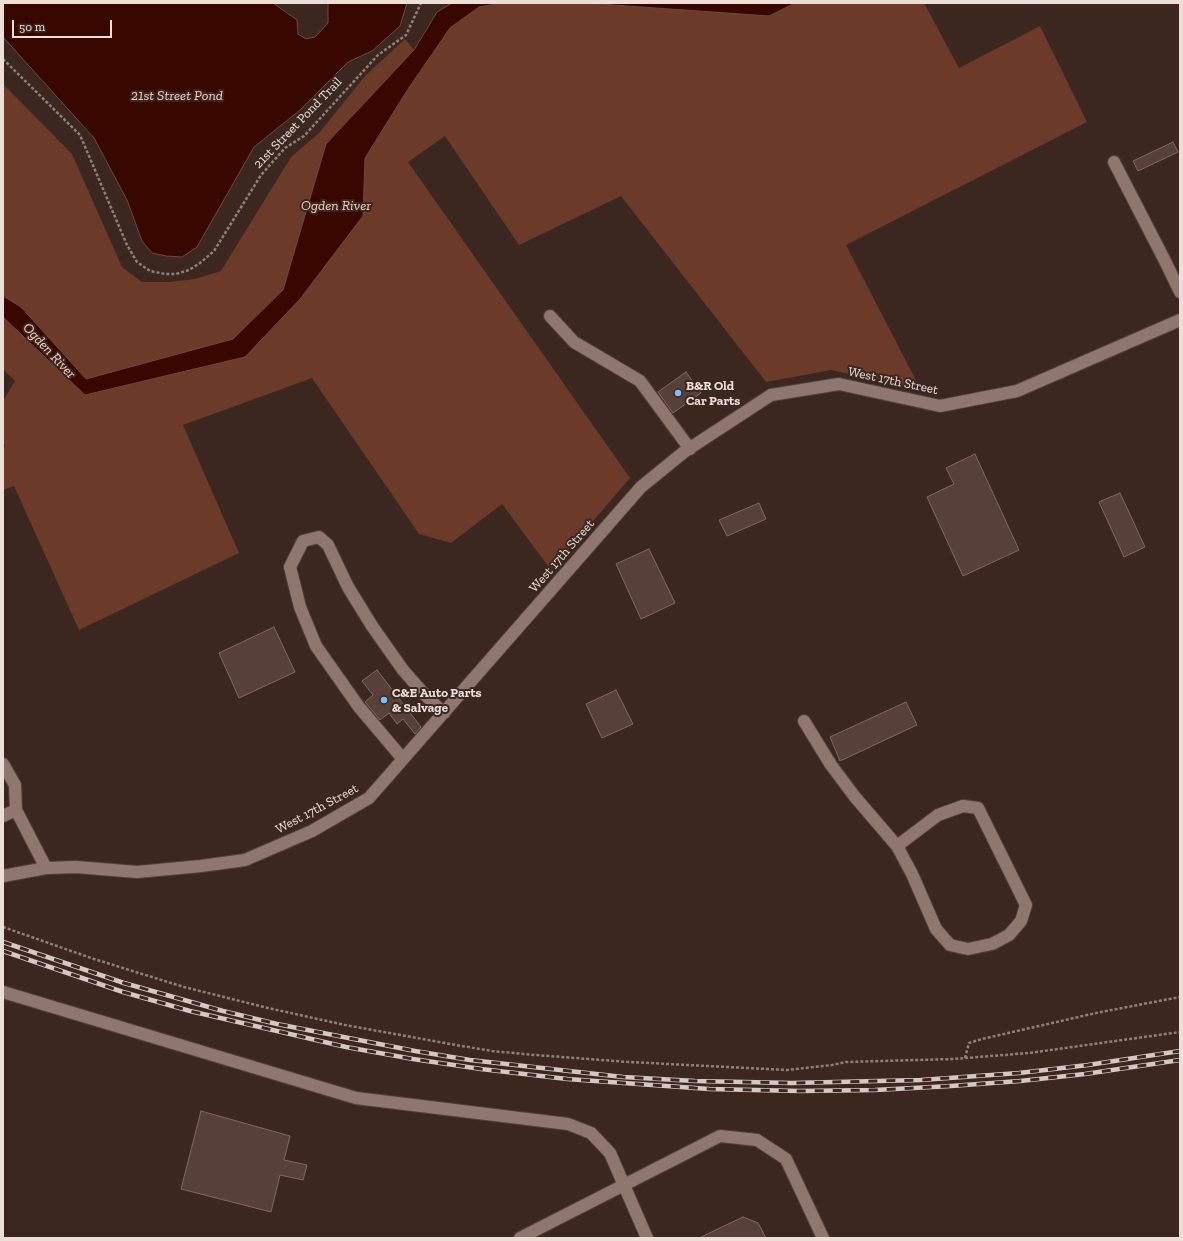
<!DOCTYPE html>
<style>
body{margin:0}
#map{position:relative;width:1183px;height:1241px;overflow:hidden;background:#3b2720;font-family:"Zilla Slab",serif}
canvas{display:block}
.frame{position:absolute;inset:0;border:4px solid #ecdfda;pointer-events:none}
.scale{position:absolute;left:12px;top:20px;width:100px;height:18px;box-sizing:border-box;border:2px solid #ecdfda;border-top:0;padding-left:5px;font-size:12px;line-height:14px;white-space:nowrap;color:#ecdfda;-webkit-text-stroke:3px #3b2720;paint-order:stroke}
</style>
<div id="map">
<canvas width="1183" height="1241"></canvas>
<div class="frame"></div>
<div class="scale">50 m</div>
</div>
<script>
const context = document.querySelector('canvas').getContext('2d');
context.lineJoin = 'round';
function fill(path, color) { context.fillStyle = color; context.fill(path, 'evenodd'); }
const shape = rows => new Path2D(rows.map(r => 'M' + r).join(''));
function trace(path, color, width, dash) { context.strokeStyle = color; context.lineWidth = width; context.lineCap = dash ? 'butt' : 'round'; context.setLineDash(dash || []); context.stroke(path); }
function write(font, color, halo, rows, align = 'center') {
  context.font = font + ' "Zilla Slab",serif'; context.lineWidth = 4; context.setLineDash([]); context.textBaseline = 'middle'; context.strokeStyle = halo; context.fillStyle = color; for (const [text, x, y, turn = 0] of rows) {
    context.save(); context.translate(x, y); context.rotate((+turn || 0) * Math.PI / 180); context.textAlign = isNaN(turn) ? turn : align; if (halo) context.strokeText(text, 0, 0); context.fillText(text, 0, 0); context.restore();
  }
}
fill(shape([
 [502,3,585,3,769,16,795,3,924,3,959,68,1040,26,1087,122,846,245,921,390,831,370,766,382,621,196,519,245,445,136,408,162,630,478,551,570,502,504,451,543,419,534,312,378,183,425,239,553,79,630,14,486,3,490,3,448,5,447,3,438,3,401,15,381,3,369,3,317,85,395,245,357,363,216,365,158,408,89,450,28,479,7],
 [405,39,414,50,326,144,283,290,233,339,86,379,21,307,3,296,3,84,72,154,122,267,142,282,169,282,195,279,221,271,291,157,319,133,366,75]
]), '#6b3a29');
const water = shape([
 [3,3,273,3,297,20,298,34,306,39,315,37,328,23,328,3,407,3,400,26,372,51,348,62,300,110,254,147,197,247,182,257,166,256,152,253,142,241,127,200,94,138,3,37,3,3],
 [452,3,502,3,479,7,450,28,408,89,365,158,363,216,300,299,245,357,85,395,3,317,3,296,21,307,86,379,233,339,283,290,326,144,414,50,437,12,452,3],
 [585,3,795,3,769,16,585,3]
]);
fill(water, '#380700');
trace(water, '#6e4841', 1);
const building = shape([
 [1173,142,1178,152,1138,171,1133,161,1173,142],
 [686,372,701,393,673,413,658,392,686,372],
 [975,454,1019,550,963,576,927,497,954,484,946,468,975,454],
 [1120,493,1145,547,1124,557,1099,502,1120,493],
 [759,503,766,519,727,536,719,520,759,503],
 [649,549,675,603,641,619,616,564,649,549],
 [274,627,295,672,239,698,219,653,274,627],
 [377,670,421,727,415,734,403,719,397,724,389,713,380,720,365,702,373,695,362,681,377,670],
 [616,690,633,724,602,738,586,704,616,690],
 [906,702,917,725,840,761,830,737,906,702],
 [201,1111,290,1136,284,1160,307,1165,303,1180,280,1175,271,1212,181,1189,201,1111],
 [743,1217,758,1223,766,1238,699,1238,743,1217]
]);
fill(building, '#564039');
trace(building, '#816961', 1);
const minor = shape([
 [1114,162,1165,261,1180,292],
 [550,316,574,342,640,381,690,449],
 [804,721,831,765,855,797,897,846,912,874,936,929,950,945,968,949,992,944,1009,935,1021,921,1026,905,978,808,963,806,938,815,897,846],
 [403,759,359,707,316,646,300,607,290,567,303,541,319,537,328,545,348,587,372,626,403,670,425,695,444,713],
 [3,764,15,785,16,810],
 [3,816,16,810,46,868],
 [3,876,46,868,76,867,137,872,201,866,245,860,312,831,369,798,641,487,684,452,771,395,839,384,940,406,1017,391,1180,320],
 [3,992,356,1098,568,1124,591,1133,610,1153,647,1238],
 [520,1238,720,1136,757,1140,786,1159,823,1238]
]);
trace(minor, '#52423c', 14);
trace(shape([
 [3,59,80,135,127,245,137,262,150,271,165,274,176,274,189,270,200,263,214,251,261,175,285,148,304,136,378,55,406,35,421,3],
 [3,927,94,959,184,987,268,1008,345,1025,456,1045,492,1051,535,1055,629,1062,787,1070,832,1065,846,1062,953,1059,1029,1053,1180,1032],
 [965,1058,969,1043,982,1039,1096,1013,1180,997]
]), '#907f79', 2.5, [3, 2]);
trace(minor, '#8f776f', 12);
const rail = shape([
 [3,942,124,983,223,1011,277,1024,415,1051,470,1060,623,1077,695,1081,792,1083,921,1080,1019,1073,1088,1065,1180,1051],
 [3,951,123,992,190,1011,277,1031,346,1047,413,1059,481,1069,567,1079,709,1089,800,1091,875,1090,951,1086,1020,1081,1085,1074,1180,1060]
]);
trace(rail, '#d5c7c2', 4.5);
trace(rail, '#3b2720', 3, [9]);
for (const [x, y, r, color] of [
 [678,393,4,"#80bdfa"],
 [384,700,4,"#80bdfa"]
]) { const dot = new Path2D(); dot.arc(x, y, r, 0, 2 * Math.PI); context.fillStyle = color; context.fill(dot); trace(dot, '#3b2720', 1.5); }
write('13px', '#ecdfda', '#3b2720', [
 ["21st Street Pond Trail",298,123,-46],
 ["West 17th Street",893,381,12],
 ["West 17th Street",562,556,-49],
 ["West 17th Street",317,809,-28]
]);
write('bold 13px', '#ecdfda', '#3b2720', [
 ["B&R Old",686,386],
 ["Car Parts",686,401],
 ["C&E Auto Parts",392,693],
 ["& Salvage",392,708]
], 'left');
write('italic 14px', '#f9cec0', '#3b2720', [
 ["21st Street Pond",177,96],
 ["Ogden River",336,206],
 ["Ogden River",49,351,47]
]);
</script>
